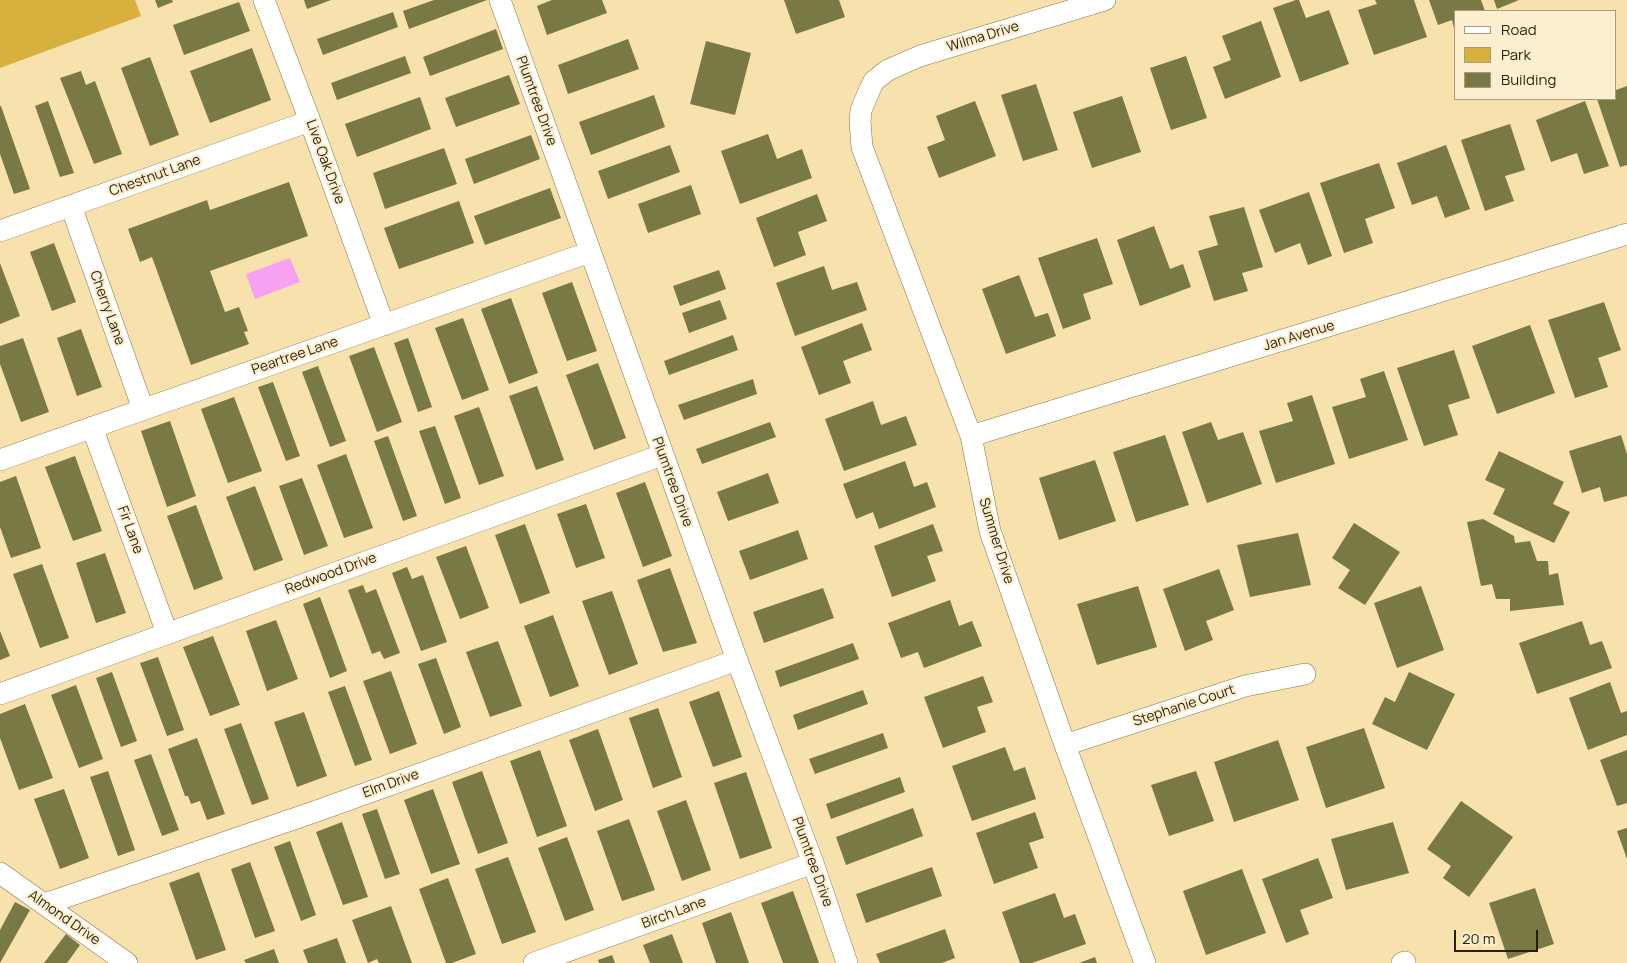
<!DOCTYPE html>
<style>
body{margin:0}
#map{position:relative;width:1627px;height:963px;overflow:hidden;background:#f7e1ad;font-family:Manrope,sans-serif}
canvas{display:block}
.legend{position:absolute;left:1454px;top:10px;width:162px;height:90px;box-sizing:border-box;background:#fcefd0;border:1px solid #a79c81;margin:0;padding:6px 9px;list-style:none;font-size:15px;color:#271f0a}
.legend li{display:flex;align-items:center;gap:10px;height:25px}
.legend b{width:25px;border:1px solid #a79c81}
.scale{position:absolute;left:1454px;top:930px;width:84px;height:22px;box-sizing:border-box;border:2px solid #271f0a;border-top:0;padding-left:6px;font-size:15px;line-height:18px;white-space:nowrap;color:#271f0a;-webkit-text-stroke:4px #fcefd0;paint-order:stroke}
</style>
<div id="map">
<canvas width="1627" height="963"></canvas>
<ul class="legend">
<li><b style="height:6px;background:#fff"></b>Road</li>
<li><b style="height:14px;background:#d8b03e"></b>Park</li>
<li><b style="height:14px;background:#797946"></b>Building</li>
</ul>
<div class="scale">20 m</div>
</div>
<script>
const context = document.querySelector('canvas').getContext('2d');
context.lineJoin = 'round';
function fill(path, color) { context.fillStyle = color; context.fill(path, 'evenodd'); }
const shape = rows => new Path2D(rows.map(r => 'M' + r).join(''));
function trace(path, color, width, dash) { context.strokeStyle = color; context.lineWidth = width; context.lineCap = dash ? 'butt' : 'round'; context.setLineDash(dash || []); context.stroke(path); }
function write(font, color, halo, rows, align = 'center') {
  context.font = font + ' Manrope,sans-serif'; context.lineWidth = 4.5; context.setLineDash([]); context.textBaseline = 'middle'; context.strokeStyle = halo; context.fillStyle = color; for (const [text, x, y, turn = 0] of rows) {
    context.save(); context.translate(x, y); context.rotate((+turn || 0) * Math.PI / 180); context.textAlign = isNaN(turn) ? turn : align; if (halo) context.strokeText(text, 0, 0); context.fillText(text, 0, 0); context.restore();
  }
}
fill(shape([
 [0,0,135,0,141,16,0,68]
]), '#d8b03e');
fill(shape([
 [290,258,300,282,255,299,246,274]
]), '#f6a1f2');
fill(shape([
 [155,0,172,0,173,2,158,8],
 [304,0,331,0,307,9],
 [434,0,487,0,409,29,403,11],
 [552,0,602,0,607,13,547,35,537,6],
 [784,0,839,0,845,17,796,34],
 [1296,0,1299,0,1306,18,1329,10,1349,64,1300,82,1273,8],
 [1375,0,1414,0,1427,37,1374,55,1358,10,1377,4],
 [1429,0,1481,0,1485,11,1456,11,1455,32,1452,20,1438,25],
 [1494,0,1519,0,1497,9],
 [239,2,250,31,184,55,173,25],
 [393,12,398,27,323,55,317,39],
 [1261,21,1281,77,1225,99,1213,67,1231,60,1222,36],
 [496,29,503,49,430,76,423,57],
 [628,39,639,69,568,94,558,65],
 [706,41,751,53,735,115,690,104],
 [252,48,271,100,210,123,190,71],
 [405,56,411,73,337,100,331,83],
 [1186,56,1207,118,1171,130,1150,68],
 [150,57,179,135,150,146,121,68],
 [81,71,86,85,95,81,122,154,94,164,60,78],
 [509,75,520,104,456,127,445,98],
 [1036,84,1058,150,1023,161,1001,95],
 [1627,86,1627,165,1620,167,1597,99,1616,99,1616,90],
 [654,95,665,127,591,155,579,122],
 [1122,96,1141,152,1092,168,1073,112],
 [420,97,431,129,357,157,345,124],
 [48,101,74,173,60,177,35,106],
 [975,101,996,156,939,178,927,147,945,140,936,116],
 [1585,101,1609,166,1584,174,1577,153,1551,162,1536,120],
 [0,106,1,106,30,189,14,194,0,154],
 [1510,124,1525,170,1505,176,1514,201,1485,211,1461,140],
 [768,134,777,159,802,149,812,178,740,204,721,151],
 [531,135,540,159,474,184,465,159],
 [670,145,680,172,608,199,598,171],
 [1446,145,1470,209,1445,218,1437,196,1412,205,1397,163],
 [444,148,457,184,385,209,373,173],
 [1379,163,1395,208,1365,219,1373,243,1344,253,1320,183],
 [289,182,308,236,210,271,225,312,239,307,248,331,244,332,249,344,191,365,152,257,140,262,128,229,207,200,210,210],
 [691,185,701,214,648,233,638,204],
 [550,188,561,218,485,245,474,216],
 [1309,192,1332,256,1308,265,1300,243,1275,253,1259,210],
 [817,194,827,221,798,232,806,255,774,267,756,218],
 [459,201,474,243,399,269,384,228],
 [1244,207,1263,267,1242,273,1248,291,1214,301,1198,251,1218,245,1209,216],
 [1154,226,1170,269,1183,264,1191,287,1140,306,1117,240],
 [1097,238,1113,284,1083,294,1091,319,1063,329,1038,258],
 [54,243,76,302,52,311,30,252],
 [0,263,20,316,0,324],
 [824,266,832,290,857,282,867,310,795,336,776,283],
 [719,270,726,289,680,306,673,286],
 [1019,275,1035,317,1048,313,1056,336,1006,354,982,289],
 [572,282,597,351,567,361,542,293],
 [511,298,538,373,509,384,481,309],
 [720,300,727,319,689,333,682,313],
 [1604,302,1621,350,1598,358,1608,387,1575,398,1548,320],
 [463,318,489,390,462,400,435,328],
 [862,323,872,350,843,361,851,383,819,395,801,347],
 [1530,325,1555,393,1497,414,1472,346],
 [81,329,102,387,77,396,57,338],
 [733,335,738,350,669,375,664,361],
 [23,338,49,412,21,422,0,364,0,346],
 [408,338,432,407,418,412,394,343],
 [374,347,402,422,377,432,349,356],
 [1454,350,1470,398,1448,405,1458,435,1424,446,1397,368],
 [598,363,626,438,594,450,566,375],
 [318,366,346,441,330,447,302,372],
 [1384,371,1408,440,1349,459,1332,407,1366,397,1360,379],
 [753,379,757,394,684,420,678,405],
 [273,382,300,456,286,461,258,387],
 [537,386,564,460,536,470,509,396],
 [1312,395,1335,464,1276,483,1259,431,1293,421,1287,403],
 [234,397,262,471,228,483,201,409],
 [873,401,881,425,906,416,917,445,844,471,825,419],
 [479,407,504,476,479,485,454,416],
 [170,421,196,496,167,507,141,431],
 [770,422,776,437,702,464,696,449],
 [1211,422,1218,440,1243,432,1262,484,1207,503,1182,432],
 [435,426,461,498,445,504,419,431],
 [1165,435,1189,505,1136,522,1113,452],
 [1621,435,1627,454,1627,496,1604,502,1600,487,1582,493,1569,451],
 [388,436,417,516,403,521,374,441],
 [1499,451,1564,482,1553,504,1570,512,1554,543,1493,514,1505,489,1485,480],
 [346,454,373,528,344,538,317,465],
 [75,456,102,531,73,541,45,467],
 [1095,460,1116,521,1059,540,1039,478],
 [905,461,914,487,927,482,936,507,879,529,873,512,856,519,843,484],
 [768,473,779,503,728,521,717,492],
 [16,476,41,548,11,558,0,527,0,482],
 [302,478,328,546,304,555,279,486],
 [645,482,672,556,643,567,616,493],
 [255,486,283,560,254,571,226,497],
 [586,504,605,558,576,568,557,514],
 [196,505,223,579,194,590,167,516],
 [1483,519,1514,536,1515,543,1530,541,1537,561,1548,561,1549,575,1558,573,1564,605,1510,611,1510,599,1496,599,1492,584,1481,586,1467,522],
 [1354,523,1400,552,1365,605,1338,588,1350,570,1332,558],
 [525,524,550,593,520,604,495,535],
 [933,524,943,551,927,556,936,581,892,597,874,546],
 [798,530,808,559,750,580,739,551],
 [1298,533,1311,585,1250,597,1237,545],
 [466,546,489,608,460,619,436,557],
 [105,553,126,613,96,623,76,563],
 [42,564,69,638,40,648,13,574],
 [407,567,412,579,423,575,447,642,421,651,392,573],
 [670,568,697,643,663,652,637,580],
 [1219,569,1234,610,1206,621,1213,640,1185,651,1163,589],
 [363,585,366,593,376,589,400,653,384,659,380,651,372,654,348,590],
 [1138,586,1157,647,1097,665,1077,604],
 [1421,586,1444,650,1397,668,1374,603],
 [823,588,834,618,764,643,753,612],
 [612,591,638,664,609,675,582,601],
 [320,597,347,671,330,678,303,604],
 [950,600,959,626,972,621,982,646,924,668,918,652,901,658,888,623],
 [553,615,579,686,550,697,524,626],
 [276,620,298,679,267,691,246,631],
 [1582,621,1590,645,1602,641,1612,668,1537,694,1519,643],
 [0,631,10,656,0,660],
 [213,636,240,705,210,716,183,647],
 [498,641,522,706,490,717,466,652],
 [853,643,859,659,780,687,775,671],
 [158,657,184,730,167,736,140,663],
 [436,658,461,727,444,734,418,664],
 [391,671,417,744,390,754,363,681],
 [112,672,137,741,121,747,96,678],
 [1409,672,1455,694,1427,750,1372,724,1385,697,1395,702],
 [983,676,993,702,977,707,986,732,943,748,924,697],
 [1610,682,1621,713,1627,711,1627,735,1588,750,1569,698],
 [76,685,103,759,79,768,51,695],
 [345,686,372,760,355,766,328,692],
 [863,690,868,704,798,730,793,715],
 [719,691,742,757,713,767,689,702],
 [25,704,53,778,19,790,0,738,0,714],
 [658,708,682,777,653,788,629,718],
 [304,712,327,776,297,787,274,722],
 [241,723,269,799,252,805,224,729],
 [1364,728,1385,788,1326,808,1306,747],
 [598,729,623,800,595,811,569,740],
 [883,733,888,748,815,774,809,759],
 [197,738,225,814,207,820,200,801,191,804,188,796,185,796,168,749],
 [1278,740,1299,800,1234,822,1214,762],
 [1005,747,1014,771,1025,767,1036,799,972,821,952,766],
 [540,750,567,826,537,837,510,761],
 [1627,750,1627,803,1617,806,1600,760],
 [151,754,179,830,162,836,134,760],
 [108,771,135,850,118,856,90,777],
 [482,771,508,843,478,854,452,782],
 [1196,771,1214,821,1169,836,1151,785],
 [746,772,772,848,740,859,714,783],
 [900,777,905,792,831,819,826,804],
 [64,789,89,858,60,869,34,799],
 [433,789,460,864,431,874,404,800],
 [686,800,711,870,682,881,657,811],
 [1461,801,1513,837,1469,897,1443,878,1451,866,1427,849],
 [913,808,923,836,846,865,836,837],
 [377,809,400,874,385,879,362,814],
 [1035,812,1044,838,1029,843,1038,868,994,884,976,833],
 [629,819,655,890,622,901,597,831],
 [342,822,368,897,343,905,316,832],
 [1393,822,1409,873,1346,890,1331,839],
 [1627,828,1627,859,1617,831],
 [567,837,594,910,565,921,538,848],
 [290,841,316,915,301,921,274,847],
 [508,857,536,932,502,944,475,869],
 [1318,858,1333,898,1300,910,1309,934,1286,943,1262,879],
 [250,862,275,931,255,938,231,869],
 [932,867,942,896,866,923,856,894],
 [1242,869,1266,933,1206,955,1183,891],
 [199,872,226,950,196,960,169,883],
 [448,878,476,954,452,963,446,963,419,889],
 [1535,888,1554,944,1508,959,1489,903],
 [793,891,819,963,783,963,761,903],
 [1055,893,1064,918,1075,914,1086,944,1032,963,1020,963,1002,912],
 [15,902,30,910,0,963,0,930],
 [391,906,412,963,379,963,377,959,368,963,352,920],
 [731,912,749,963,716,963,702,923],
 [945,929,955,958,942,963,880,963,876,954],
 [66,934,80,945,67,963,44,963],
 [672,934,683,963,650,963,643,945],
 [337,938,346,963,308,963,303,950],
 [274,949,279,963,246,963,244,960],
 [612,955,615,963,599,963,598,960],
 [1095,957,1097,963,1079,963]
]), '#797946');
const minor = shape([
 [264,0,310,121,384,325],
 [500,0,737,660,813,863,847,963],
 [1105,0,920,56,888,70,874,81,870,89,861,110,860,122,862,147,971,436,990,531,1065,745,1145,963],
 [71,206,143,409],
 [0,231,310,121],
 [92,427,167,633],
 [971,436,1627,234],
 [0,460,590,252],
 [0,694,662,455],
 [1065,745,1245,686,1305,674],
 [0,873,127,963],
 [45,904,314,812,737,660],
 [534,963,813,863],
 [1402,963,1405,962]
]);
trace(minor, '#897644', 22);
trace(minor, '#fff', 21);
write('14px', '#271f0a', '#fcefd0', [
 ["Wilma Drive",983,37,-17],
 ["Plumtree Drive",536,101,70],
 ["Live Oak Drive",325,162,70],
 ["Chestnut Lane",155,176,-20],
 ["Cherry Lane",107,308,70],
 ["Jan Avenue",1299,336,-17],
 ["Peartree Lane",295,356,-19],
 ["Plumtree Drive",672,482,70],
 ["Fir Lane",130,530,70],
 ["Summer Drive",996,541,73],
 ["Redwood Drive",331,574,-20],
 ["Stephanie Court",1184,706,-18],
 ["Elm Drive",391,784,-20],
 ["Plumtree Drive",812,862,70],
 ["Birch Lane",674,913,-20],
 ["Almond Drive",64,918,35]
]);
</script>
